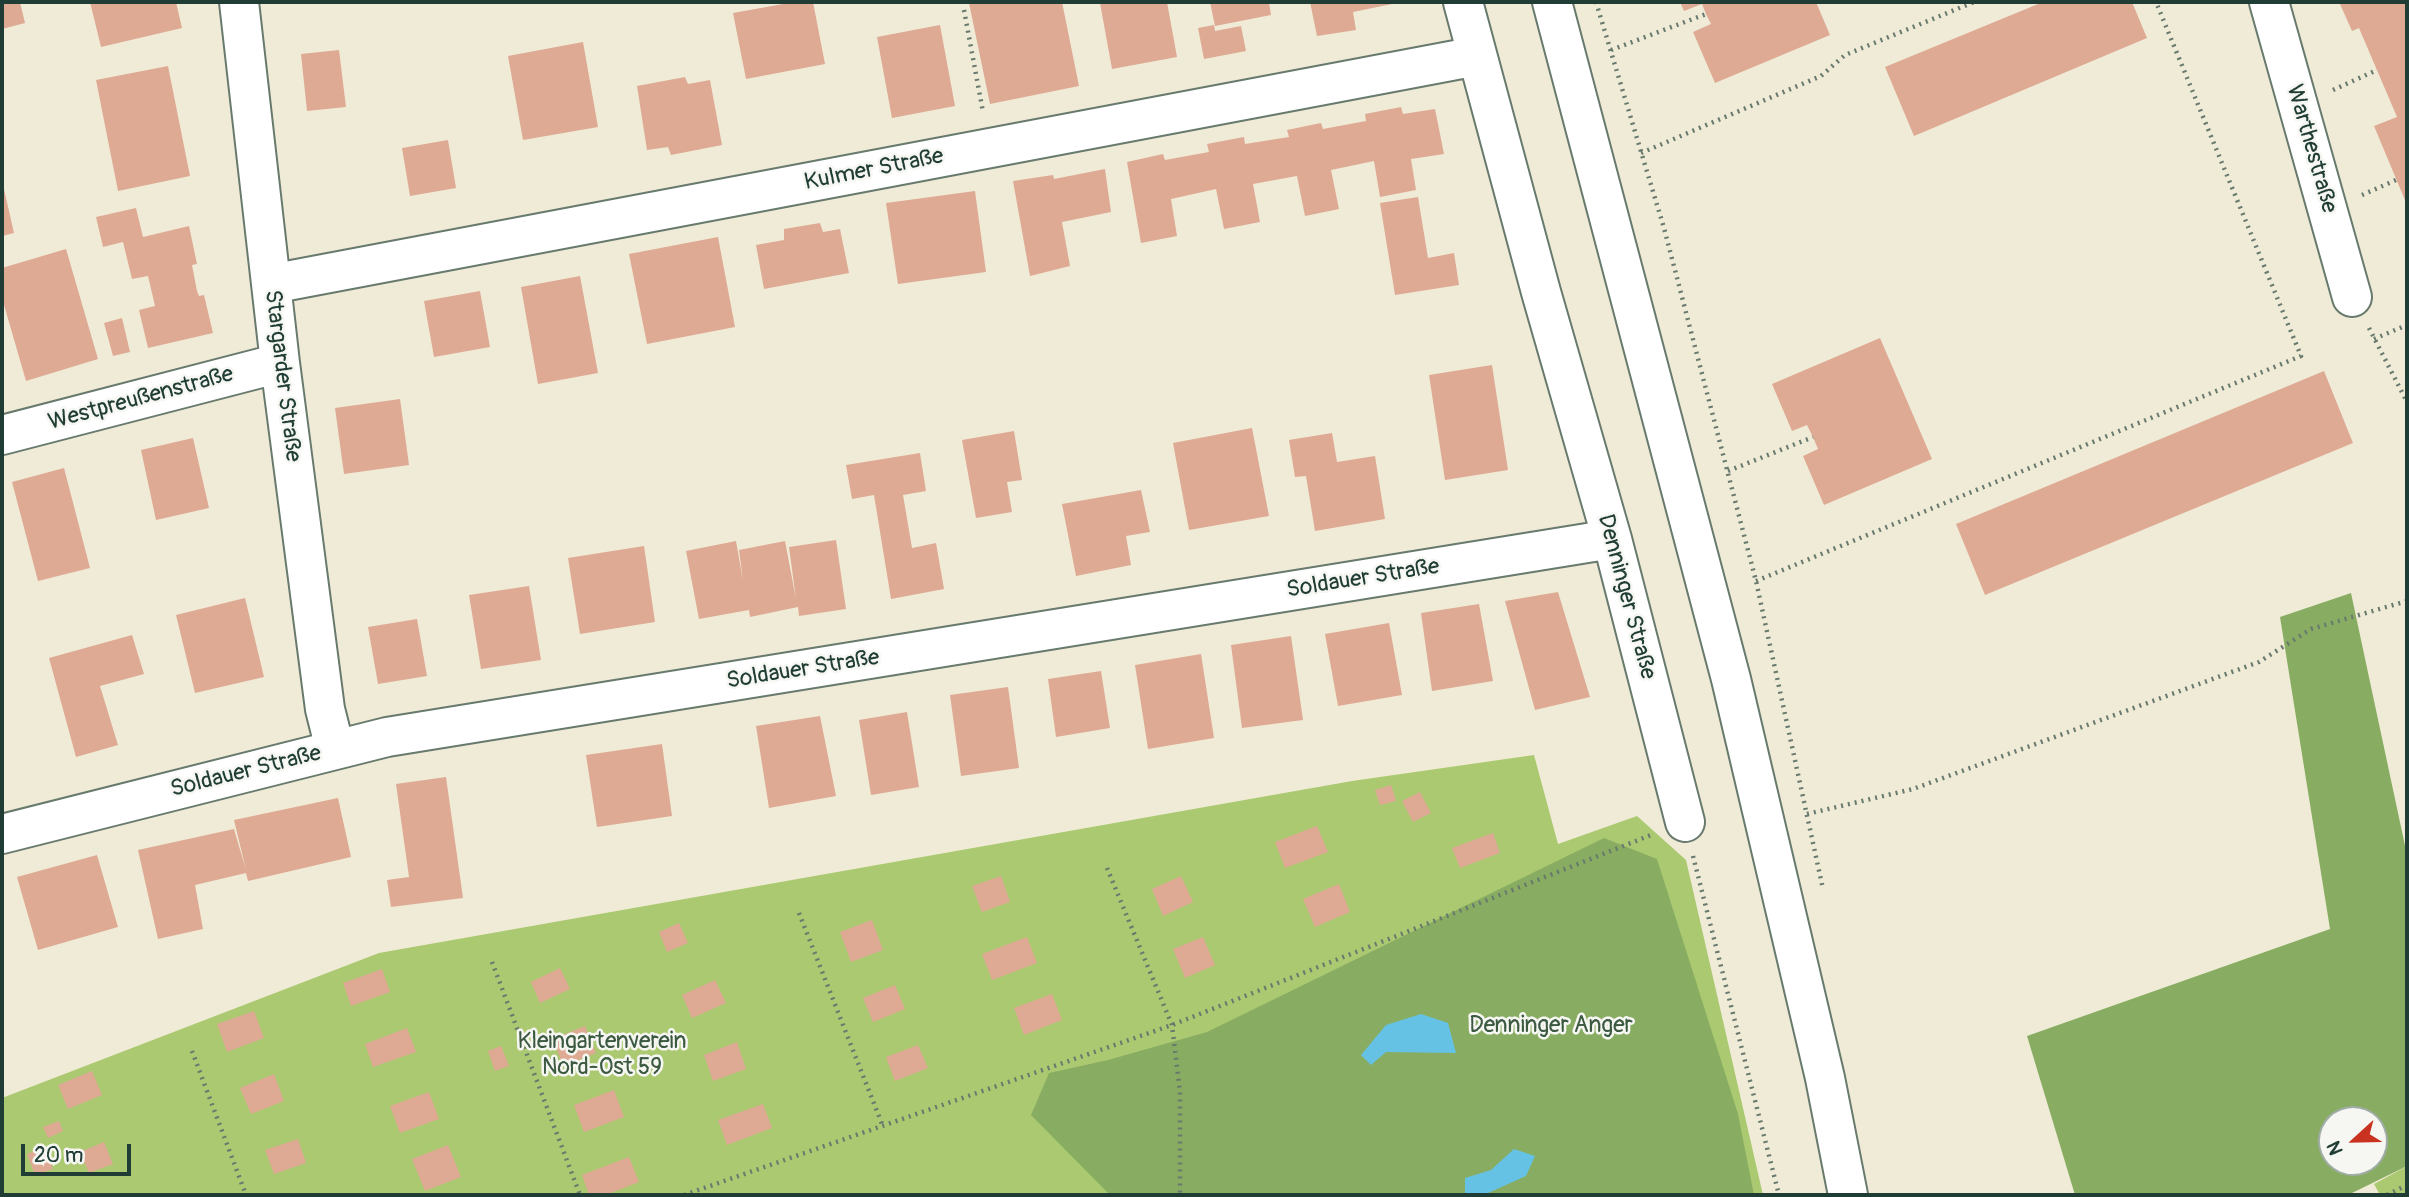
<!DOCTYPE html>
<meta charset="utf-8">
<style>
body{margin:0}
#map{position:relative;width:2409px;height:1197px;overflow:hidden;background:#f0ebd7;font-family:Pangolin,sans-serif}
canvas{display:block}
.frame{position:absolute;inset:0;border:4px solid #1f3d34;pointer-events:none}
.north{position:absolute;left:2318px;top:1106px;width:70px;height:70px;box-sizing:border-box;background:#f6f6f2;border:2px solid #a0aca6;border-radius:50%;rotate:248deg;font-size:19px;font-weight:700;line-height:28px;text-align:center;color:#1f3d34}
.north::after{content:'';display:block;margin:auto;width:24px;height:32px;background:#c8321e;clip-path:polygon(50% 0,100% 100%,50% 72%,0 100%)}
.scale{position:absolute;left:21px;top:1144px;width:110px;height:32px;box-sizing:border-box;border:4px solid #1f3d34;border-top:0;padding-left:9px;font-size:21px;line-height:24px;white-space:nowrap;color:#1f3d34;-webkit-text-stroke:5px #f6f6f2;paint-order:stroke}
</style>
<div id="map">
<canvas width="2409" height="1197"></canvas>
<div class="frame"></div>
<div class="north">N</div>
<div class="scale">20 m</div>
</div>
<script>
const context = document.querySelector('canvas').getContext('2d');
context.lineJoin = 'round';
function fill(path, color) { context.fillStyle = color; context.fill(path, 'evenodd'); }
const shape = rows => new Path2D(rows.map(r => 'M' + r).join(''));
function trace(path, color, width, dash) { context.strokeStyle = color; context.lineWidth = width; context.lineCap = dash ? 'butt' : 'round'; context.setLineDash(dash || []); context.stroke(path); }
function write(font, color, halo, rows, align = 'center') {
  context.font = font + ' Pangolin,sans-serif'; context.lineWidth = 5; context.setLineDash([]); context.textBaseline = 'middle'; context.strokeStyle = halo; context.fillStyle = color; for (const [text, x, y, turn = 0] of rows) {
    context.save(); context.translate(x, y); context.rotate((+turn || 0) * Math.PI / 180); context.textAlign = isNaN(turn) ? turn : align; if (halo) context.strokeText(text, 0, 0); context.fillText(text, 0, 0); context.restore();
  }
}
fill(shape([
 [1534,755,1558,844,1637,816,1686,860,1763,1195,2,1195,2,1098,379,953,1352,781],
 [2407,1166,2407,1195,2380,1195,2374,1184]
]), '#abc970');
fill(shape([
 [2351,593,2407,855,2407,1166,2348,1195,2075,1195,2027,1036,2330,929,2280,617],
 [2332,1120,2374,1120,2374,1162,2332,1162],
 [1604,838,1657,859,1738,1114,1754,1195,1110,1195,1031,1115,1049,1073,1108,1060,1207,1032]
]), '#88ad62');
fill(shape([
 [1421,1014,1448,1023,1456,1053,1386,1052,1371,1065,1361,1055,1386,1025],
 [1514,1149,1535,1156,1526,1176,1488,1193,1465,1195,1465,1178,1491,1170]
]), '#66c2e4');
fill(shape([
 [2,2,20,2,25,23,2,29],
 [90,2,176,2,182,28,101,47],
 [794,2,813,2,825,64,746,79,733,13],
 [1062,2,1079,86,990,104,969,3],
 [1108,2,1167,2,1177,57,1112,69,1100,3],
 [1210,2,1269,2,1271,15,1215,26],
 [1310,2,1397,2,1397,3,1353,12,1356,30,1317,36],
 [1680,2,1816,2,1830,35,1715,83,1693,32,1711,24,1706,14,1702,4,1684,11],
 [2043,2,2132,2,2147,38,1914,136,1885,67],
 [2346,2,2407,2,2407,205,2374,126,2397,117,2359,28,2352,31,2340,4],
 [940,25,955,106,892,118,877,37],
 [1214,25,1215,31,1241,26,1246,51,1204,59,1198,28],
 [583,42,598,127,523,140,508,56],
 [339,50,346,107,307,111,301,54],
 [168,66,190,176,118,191,96,80],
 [685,77,688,84,710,80,722,145,671,155,668,147,647,150,637,86],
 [1401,107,1403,114,1435,109,1444,154,1411,159,1416,190,1380,197,1374,161,1331,170,1339,209,1305,216,1297,176,1253,184,1260,222,1224,229,1216,189,1171,199,1177,236,1141,243,1127,162,1163,154,1165,160,1209,152,1207,144,1244,137,1245,144,1289,137,1287,130,1321,123,1323,129,1366,121,1365,114],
 [448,140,456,188,410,196,402,148],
 [1105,169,1111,212,1062,222,1070,266,1030,276,1013,181,1053,175,1054,179],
 [4,189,14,233,2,236,2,190],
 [975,191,986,272,898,284,886,203],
 [1418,197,1428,258,1454,253,1459,285,1395,295,1380,203],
 [136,208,143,237,189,226,197,264,192,265,197,291,199,296,204,295,213,333,148,348,139,310,155,306,148,276,132,279,123,242,103,247,96,217],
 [820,223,823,232,840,229,849,273,764,289,756,245,784,240,784,229],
 [718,237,735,327,647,344,629,254],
 [66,249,98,359,26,381,2,298,2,268],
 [580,276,598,373,538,384,521,287],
 [480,291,490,347,434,357,424,301],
 [122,318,130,352,113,356,104,323],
 [1880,338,1932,459,1824,505,1803,456,1818,449,1813,437,1807,425,1792,431,1772,384],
 [1492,365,1508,470,1445,480,1429,375],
 [2324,371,2353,443,1985,595,1956,524],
 [400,399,409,465,344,474,335,408],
 [1252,428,1269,516,1189,530,1173,443],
 [1014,431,1022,480,1007,482,1012,512,976,518,962,440],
 [1332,433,1337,462,1375,456,1385,519,1315,531,1306,476,1295,477,1289,440],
 [193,438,209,508,156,520,141,450],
 [920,453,926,491,903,495,912,548,936,543,944,589,891,599,874,495,852,499,846,465],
 [64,468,90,568,38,581,12,482],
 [1141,490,1150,532,1126,536,1131,565,1076,576,1062,504],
 [836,540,846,609,799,616,798,607,750,617,749,610,699,619,686,551,736,541,743,581,739,550,785,541,796,599,789,547],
 [644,546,655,622,580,634,568,558],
 [529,586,541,660,481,669,469,595],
 [1558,592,1590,697,1535,710,1505,601],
 [245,598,264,677,195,693,176,615],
 [1479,604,1493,681,1432,691,1421,613],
 [417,619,427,676,378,684,368,627],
 [1389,623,1402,695,1338,706,1325,634],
 [132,635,144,674,100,686,118,745,76,757,49,658],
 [1291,636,1303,720,1242,728,1231,645],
 [1201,654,1214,738,1148,749,1135,665],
 [1101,671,1110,728,1056,737,1048,679],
 [1008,687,1019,768,961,776,950,695],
 [907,712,919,787,871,795,859,720],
 [820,716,836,796,769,808,756,726],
 [662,744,672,816,597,827,586,755],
 [446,777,463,898,391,907,387,880,409,877,396,784],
 [1391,785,1396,801,1380,805,1375,790],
 [1420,792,1431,813,1413,822,1402,801],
 [338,798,351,857,248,881,246,873,195,885,203,929,158,939,138,850,234,829,246,870,234,820],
 [1317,826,1328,852,1285,868,1275,842],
 [1493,833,1500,853,1460,868,1452,848],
 [97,855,118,927,38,950,17,877],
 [1001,876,1010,902,982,912,972,886],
 [1181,876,1193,902,1163,916,1152,889],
 [1339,884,1350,912,1315,927,1303,899],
 [872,920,883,950,851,962,840,932],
 [679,923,688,943,667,952,659,932],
 [1027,937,1037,963,992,980,982,954],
 [1203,937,1215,965,1185,978,1173,949],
 [560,968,570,989,540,1003,531,982],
 [382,969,390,992,351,1006,343,983],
 [715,980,726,1003,692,1018,682,995],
 [895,985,905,1009,873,1022,863,998],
 [1052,994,1062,1020,1024,1035,1014,1008],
 [254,1011,264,1038,227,1052,217,1024],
 [585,1026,596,1053,563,1066,553,1039],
 [407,1028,416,1052,373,1067,365,1044],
 [737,1042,746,1069,713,1081,704,1055],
 [918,1045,928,1068,895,1081,886,1057],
 [501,1046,509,1066,495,1071,488,1051],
 [92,1071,102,1095,68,1109,58,1085],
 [274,1074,284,1101,251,1114,240,1088],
 [614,1090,624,1117,584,1132,574,1105],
 [429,1092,439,1119,400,1133,390,1106],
 [763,1104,772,1128,727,1145,718,1120],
 [59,1121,63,1131,48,1138,43,1127],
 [298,1139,306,1163,274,1174,265,1150],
 [104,1142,113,1164,89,1173,80,1152],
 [448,1145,461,1177,425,1191,412,1159],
 [46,1147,53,1169,35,1175,27,1154],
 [629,1157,639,1182,606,1195,589,1195,582,1175]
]), '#deaa94');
const minor = shape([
 [239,2,280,363,325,709,335,749],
 [1463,2,1541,292,1612,539,1685,822],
 [1552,2,1731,679,1825,1078,1848,1195],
 [2269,2,2352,297],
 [271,284,1477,56],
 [2,435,280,363],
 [2,834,387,737,1612,539]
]);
trace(minor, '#687a6d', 42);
trace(shape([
 [1596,2,1664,228,1756,581,1823,889],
 [964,10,983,112],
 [1611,50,1706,14],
 [2333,90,2377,70],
 [1641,153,1821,76,1845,55,1974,2],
 [2362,195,2396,180],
 [2369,328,2407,402],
 [2374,339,2407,325],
 [1728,471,1813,437],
 [1756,581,2301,356,2156,2],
 [1807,814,1913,789,2259,662,2311,629,2407,601],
 [1693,856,1779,1195],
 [1107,868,1172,1025,1180,1092,1180,1195],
 [799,913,882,1124],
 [492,962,580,1195],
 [192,1051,246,1195],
 [684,1195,1172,1025,1651,835],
 [2387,1195,2407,1185]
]), '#687a6d', 4.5, [2, 5]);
trace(minor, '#fff', 38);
write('23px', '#1f3d34', '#f6f6f2', [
 ["Warthestraße",2311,149,74],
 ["Kulmer Straße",874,170,-11],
 ["Stargarder Straße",282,376,83],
 ["Westpreußenstraße",141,399,-15],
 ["Soldauer Straße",1363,579,-9],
 ["Denninger Straße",1626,597,75],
 ["Soldauer Straße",803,670,-9],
 ["Soldauer Straße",246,772,-14]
]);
write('23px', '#3b5940', '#f6f6f2', [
 ["Denninger Anger",1551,1026],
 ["Kleingartenverein",602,1042],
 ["Nord-Ost 59",602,1068]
]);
</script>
